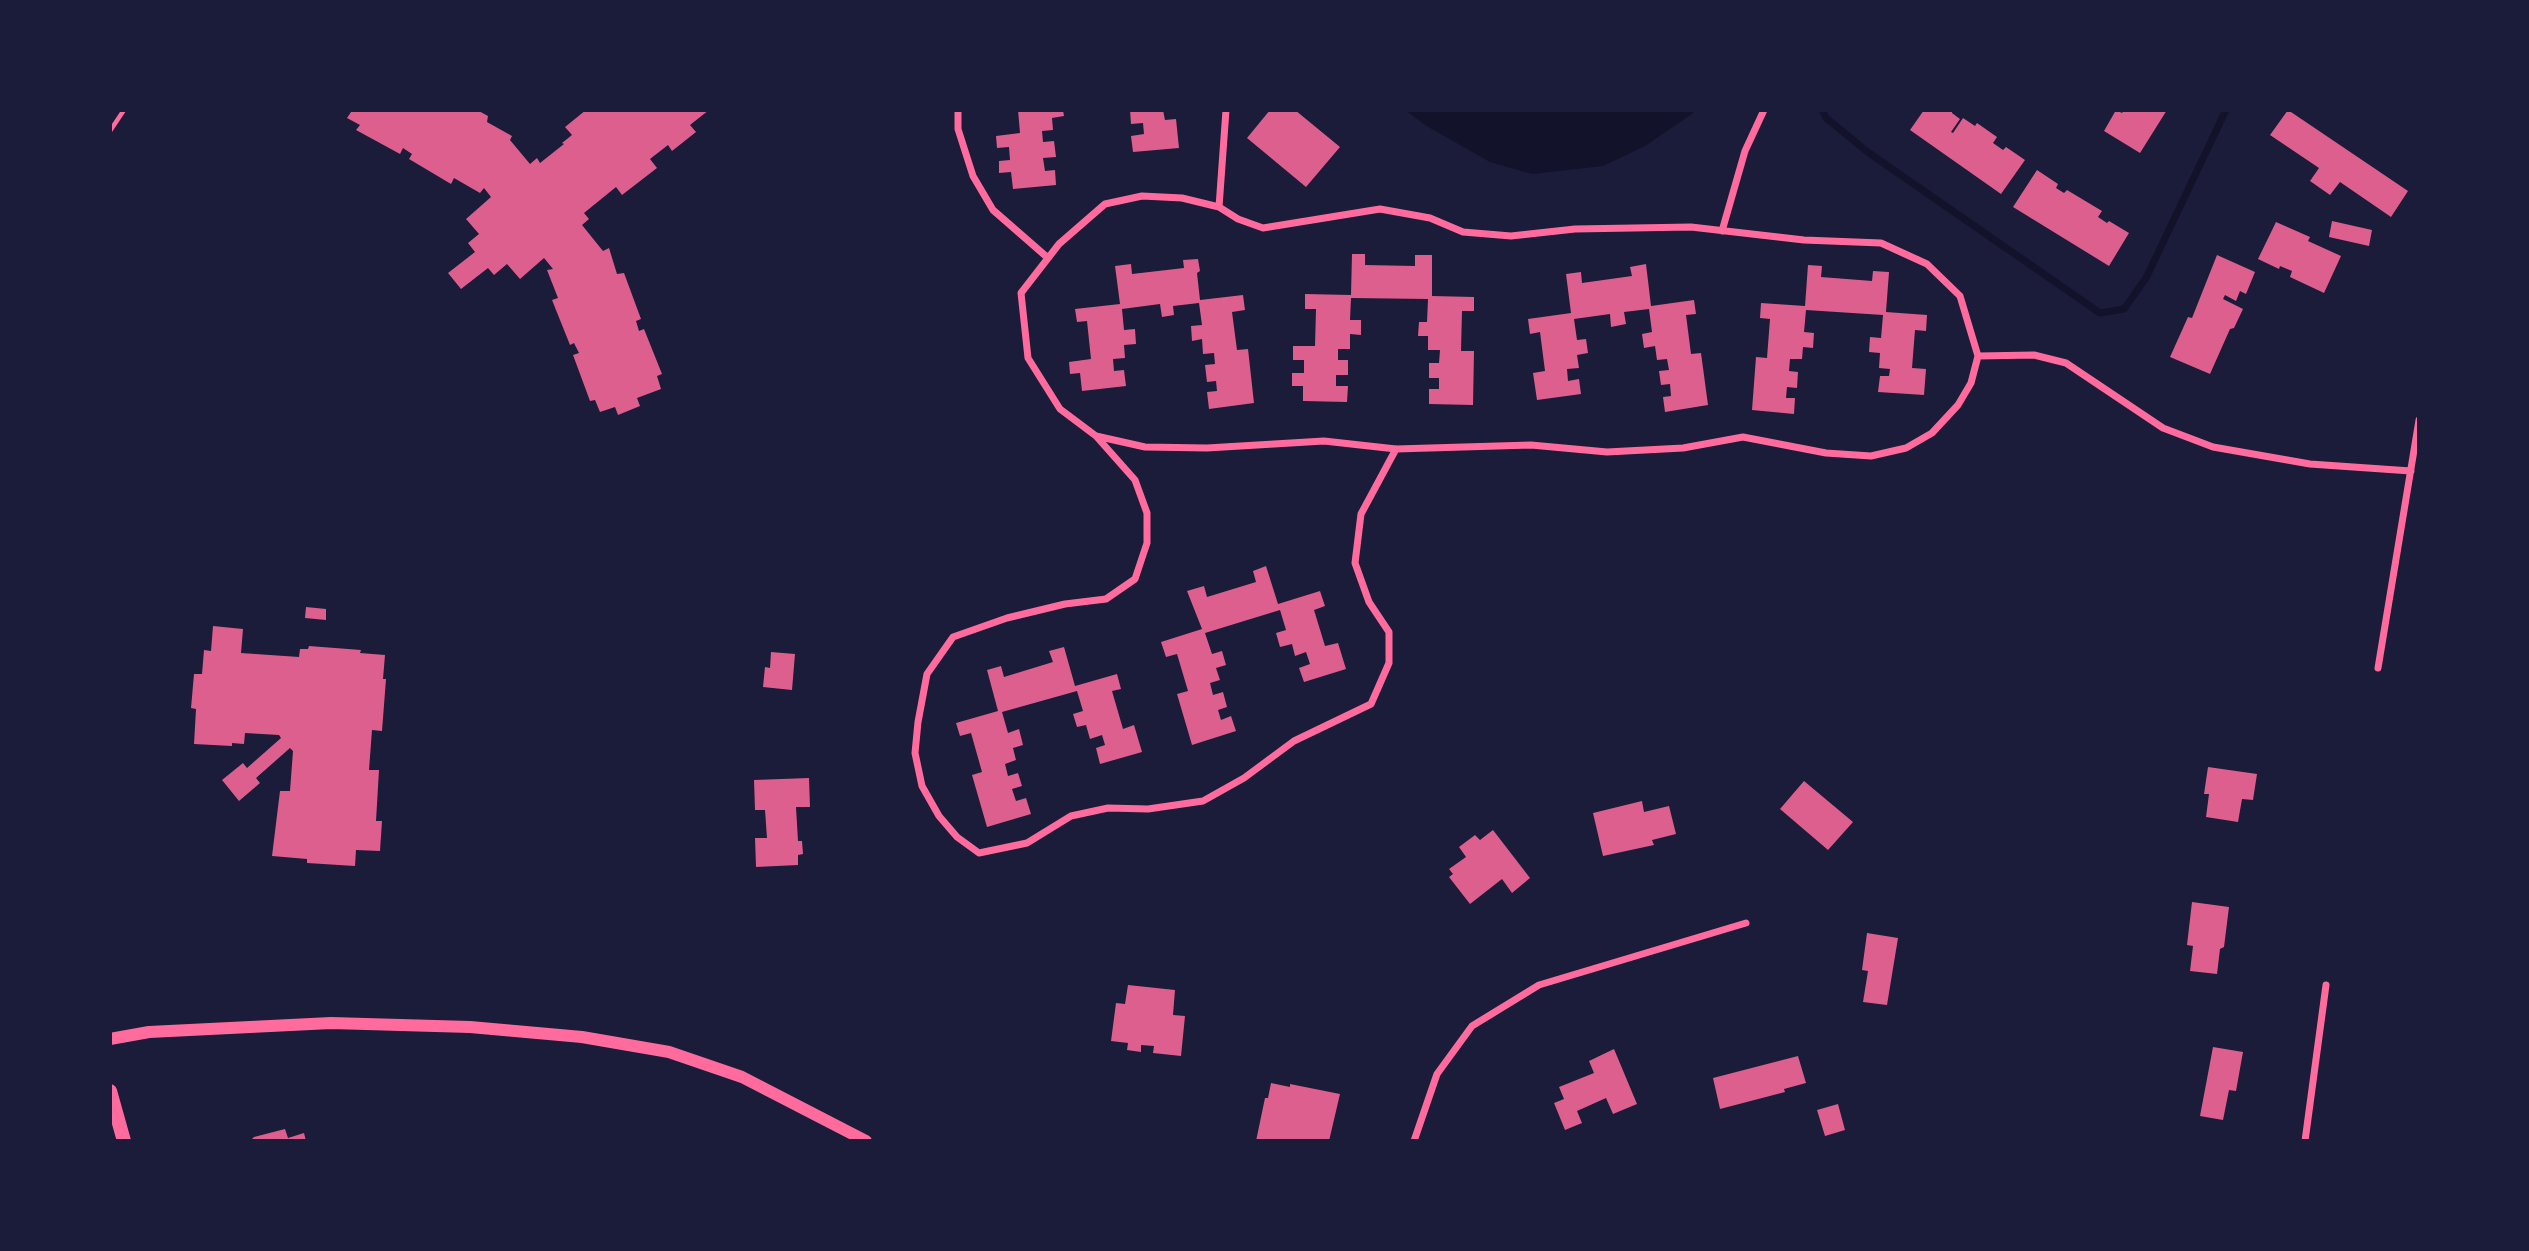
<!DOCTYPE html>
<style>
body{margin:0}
#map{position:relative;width:2529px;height:1251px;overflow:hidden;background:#1b1b3a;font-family:"Sofia Sans Condensed",sans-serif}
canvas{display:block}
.frame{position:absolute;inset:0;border:112px solid #1b1b3a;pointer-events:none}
</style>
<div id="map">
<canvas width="2529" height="1251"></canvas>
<div class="frame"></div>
</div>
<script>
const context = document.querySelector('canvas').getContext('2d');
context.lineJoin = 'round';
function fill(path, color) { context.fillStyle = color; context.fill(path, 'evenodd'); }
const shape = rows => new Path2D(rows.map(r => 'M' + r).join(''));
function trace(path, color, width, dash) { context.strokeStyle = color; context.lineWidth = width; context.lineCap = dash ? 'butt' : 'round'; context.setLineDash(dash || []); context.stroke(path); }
fill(shape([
 [1405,110,1695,110,1692,114,1645,146,1603,166,1532,174,1490,162,1425,125]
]), '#12122b');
trace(shape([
 [1822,110,1826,118,1869,153,2100,313,2124,309,2146,278,2226,110]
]), '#12122b', 7);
fill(shape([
 [348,110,477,110,488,116,487,122,512,136,510,140,530,164,537,158,540,163,564,144,562,143,572,135,565,127,586,110,709,110,690,125,696,132,672,151,668,145,650,159,657,168,622,195,616,187,584,213,589,219,582,225,603,251,609,248,617,274,624,273,641,319,636,321,639,331,644,329,662,374,657,376,661,389,637,398,640,406,618,415,615,407,600,412,595,400,590,401,573,355,579,353,574,343,570,345,552,300,558,298,547,270,553,269,544,258,520,279,507,264,494,275,488,268,461,289,448,273,475,252,468,243,479,234,466,219,491,197,484,188,480,193,454,178,451,184,409,159,412,154,403,148,400,154,356,130,360,125,347,118,351,112],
 [1018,110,1063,110,1064,116,1052,118,1053,130,1042,131,1043,142,1054,141,1056,157,1043,158,1045,171,1055,170,1056,185,1013,189,1011,172,999,173,999,161,1010,160,1009,147,997,148,996,136,1020,133],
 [1130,110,1163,110,1165,120,1176,119,1179,148,1133,152,1131,136,1144,134,1143,123,1131,124],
 [1270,110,1295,110,1340,147,1306,187,1247,138],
 [1924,110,1952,110,1952,113,1960,119,1951,132,1953,133,1963,118,1975,126,1977,123,1997,137,1993,143,2003,150,2006,147,2025,160,2001,194,1910,130],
 [2116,110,2122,113,2124,110,2167,110,2140,153,2104,131],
 [2288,110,2408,191,2391,217,2340,182,2330,195,2310,181,2319,168,2270,135],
 [2037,170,2058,184,2056,188,2064,193,2067,190,2102,211,2098,217,2107,223,2109,221,2129,233,2109,266,2013,207],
 [2332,221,2372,230,2369,246,2329,237],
 [2276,222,2310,237,2308,241,2341,256,2324,293,2290,277,2292,271,2280,266,2279,269,2258,259],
 [1352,254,1365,254,1365,265,1415,266,1415,255,1432,255,1432,296,1474,297,1474,311,1462,311,1461,351,1474,351,1473,405,1429,404,1429,389,1439,389,1439,378,1429,378,1429,363,1439,363,1440,350,1428,350,1428,336,1418,336,1419,322,1427,322,1428,299,1351,298,1350,320,1361,320,1361,335,1350,334,1350,349,1338,349,1338,360,1348,360,1348,375,1336,375,1336,386,1348,386,1347,402,1303,401,1303,386,1292,386,1292,373,1304,373,1304,360,1293,360,1293,346,1315,346,1316,309,1305,309,1305,294,1351,295],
 [2217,255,2255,272,2246,294,2240,291,2236,301,2225,295,2223,299,2243,309,2234,328,2230,329,2210,374,2170,357,2188,317,2192,318],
 [1198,259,1200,271,1197,273,1200,300,1243,295,1245,310,1232,312,1237,350,1248,349,1254,403,1209,409,1207,392,1217,391,1216,381,1207,382,1205,365,1215,364,1214,353,1203,354,1202,339,1192,341,1191,326,1202,325,1199,303,1173,306,1174,315,1162,317,1160,304,1122,309,1124,330,1135,329,1136,344,1124,345,1125,358,1113,359,1114,371,1124,370,1126,386,1082,391,1080,373,1070,374,1069,362,1091,359,1087,321,1077,322,1075,309,1120,304,1115,266,1131,264,1132,274,1184,268,1183,260],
 [1646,264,1651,306,1694,300,1696,314,1686,315,1691,354,1701,353,1708,405,1665,412,1663,397,1671,396,1670,384,1661,385,1659,371,1669,370,1667,359,1657,360,1655,346,1644,348,1642,334,1652,332,1649,309,1624,312,1626,324,1611,327,1610,314,1574,319,1577,340,1586,339,1588,353,1577,355,1579,368,1567,369,1568,381,1579,379,1581,394,1537,400,1533,373,1545,371,1540,332,1530,334,1528,319,1571,313,1566,274,1581,272,1582,283,1632,276,1630,267],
 [1808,265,1822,266,1821,277,1872,281,1873,271,1889,272,1886,312,1927,315,1926,331,1915,330,1912,368,1926,369,1924,395,1878,392,1880,376,1889,376,1890,369,1879,368,1880,353,1869,352,1870,337,1881,338,1883,315,1806,310,1804,332,1814,333,1813,348,1803,347,1802,359,1790,359,1789,371,1798,372,1797,388,1787,387,1786,398,1795,398,1794,414,1752,410,1756,357,1767,358,1770,319,1760,318,1761,303,1805,306],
 [1266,566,1278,604,1320,591,1325,606,1314,610,1325,646,1338,643,1346,669,1304,682,1299,668,1310,664,1306,652,1295,656,1292,644,1280,647,1276,633,1286,630,1280,610,1205,633,1212,654,1222,651,1226,665,1216,668,1220,680,1210,683,1213,695,1223,692,1227,707,1218,710,1221,720,1231,716,1236,731,1192,745,1177,694,1188,691,1177,654,1166,657,1161,642,1202,629,1187,591,1204,586,1207,597,1256,582,1253,571],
 [306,607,326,609,326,620,305,618],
 [213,626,243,629,241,653,299,657,300,649,308,649,309,646,361,650,360,653,385,655,383,679,386,679,382,731,372,730,369,770,379,770,376,821,382,821,380,851,356,850,355,866,307,863,307,859,272,856,280,791,290,791,293,751,290,748,256,778,260,783,239,801,222,780,243,763,247,768,281,738,279,735,245,733,244,744,232,743,232,746,194,744,196,709,191,708,194,674,202,674,204,650,211,651],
 [1064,647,1075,686,1117,674,1121,689,1112,691,1123,729,1134,725,1142,752,1100,764,1096,748,1105,745,1102,735,1090,739,1086,725,1077,727,1073,714,1083,711,1077,691,1002,712,1008,733,1019,729,1023,745,1013,748,1016,760,1005,764,1008,776,1018,773,1022,786,1012,789,1016,801,1026,798,1031,814,987,827,972,775,982,772,971,733,960,736,956,723,998,711,987,670,1001,666,1004,677,1053,662,1049,651],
 [771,652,795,654,792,690,763,687,765,667,770,668],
 [2208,767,2257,774,2253,800,2242,799,2238,822,2206,817,2209,794,2204,794],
 [809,778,810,807,796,807,798,841,802,841,803,854,798,855,798,865,756,867,755,838,767,838,765,810,755,810,754,780],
 [1804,781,1853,822,1828,850,1780,809],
 [1642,801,1644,812,1669,806,1676,834,1652,840,1654,845,1603,856,1593,813],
 [1493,830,1530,878,1512,893,1502,879,1470,904,1449,877,1453,874,1449,869,1466,857,1459,847,1475,835,1480,840],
 [2192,902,2229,907,2224,947,2220,949,2217,974,2190,971,2193,946,2187,945],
 [1867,933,1898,938,1887,1005,1863,1002,1868,971,1862,970],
 [1128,985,1175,990,1173,1015,1185,1016,1181,1056,1153,1053,1154,1046,1141,1045,1141,1052,1127,1050,1128,1043,1111,1041,1116,1003,1125,1004],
 [2213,1047,2243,1052,2236,1091,2229,1090,2223,1120,2200,1116],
 [1614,1049,1637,1104,1613,1114,1606,1098,1577,1111,1582,1123,1565,1130,1554,1103,1564,1099,1559,1087,1594,1073,1589,1061],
 [1798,1056,1806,1083,1784,1089,1785,1092,1720,1109,1713,1078],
 [1271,1083,1290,1087,1290,1084,1340,1094,1329,1141,1256,1141,1265,1098,1268,1098],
 [1838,1104,1845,1130,1825,1136,1817,1110],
 [285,1129,288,1138,304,1133,306,1141,250,1141,254,1137]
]), '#dd5f8e');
trace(shape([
 [110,131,124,110]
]), '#ff6b9d', 4.5);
trace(shape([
 [958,110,958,129,973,176,993,210,1048,258],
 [1219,207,1226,110],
 [1722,231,1745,151,1764,110],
 [1978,356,1971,383,1958,405,1932,433,1906,448,1871,456,1826,453,1743,437,1683,448,1607,452,1531,445,1396,449,1324,441,1207,448,1145,447,1096,436,1060,409,1028,358,1021,293,1059,244,1105,204,1142,196,1182,198,1219,207,1238,219,1263,228,1380,209,1430,218,1463,232,1511,236,1575,229,1691,227,1804,240,1881,243,1927,264,1960,296,1978,356,2034,355,2066,363,2163,428,2213,447,2310,464,2411,471],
 [1096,436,1135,480,1147,513,1147,543,1135,579,1106,599,1065,604,1007,618,953,637,927,674,918,722,915,753,922,786,939,816,957,837,979,853,1027,843,1071,816,1108,808,1148,809,1203,801,1244,778,1294,741,1371,704,1389,663,1389,632,1369,602,1355,563,1361,514,1396,449],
 [2378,668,2419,420],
 [1414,1141,1437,1074,1472,1026,1539,985,1746,923],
 [2305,1141,2326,985]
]), '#ff6b9d', 7);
trace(shape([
 [110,1039,149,1032,331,1023,470,1027,582,1037,669,1052,742,1077,866,1141]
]), '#ff6b9d', 12);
trace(shape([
 [110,1091,124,1141]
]), '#ff6b9d', 14);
</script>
